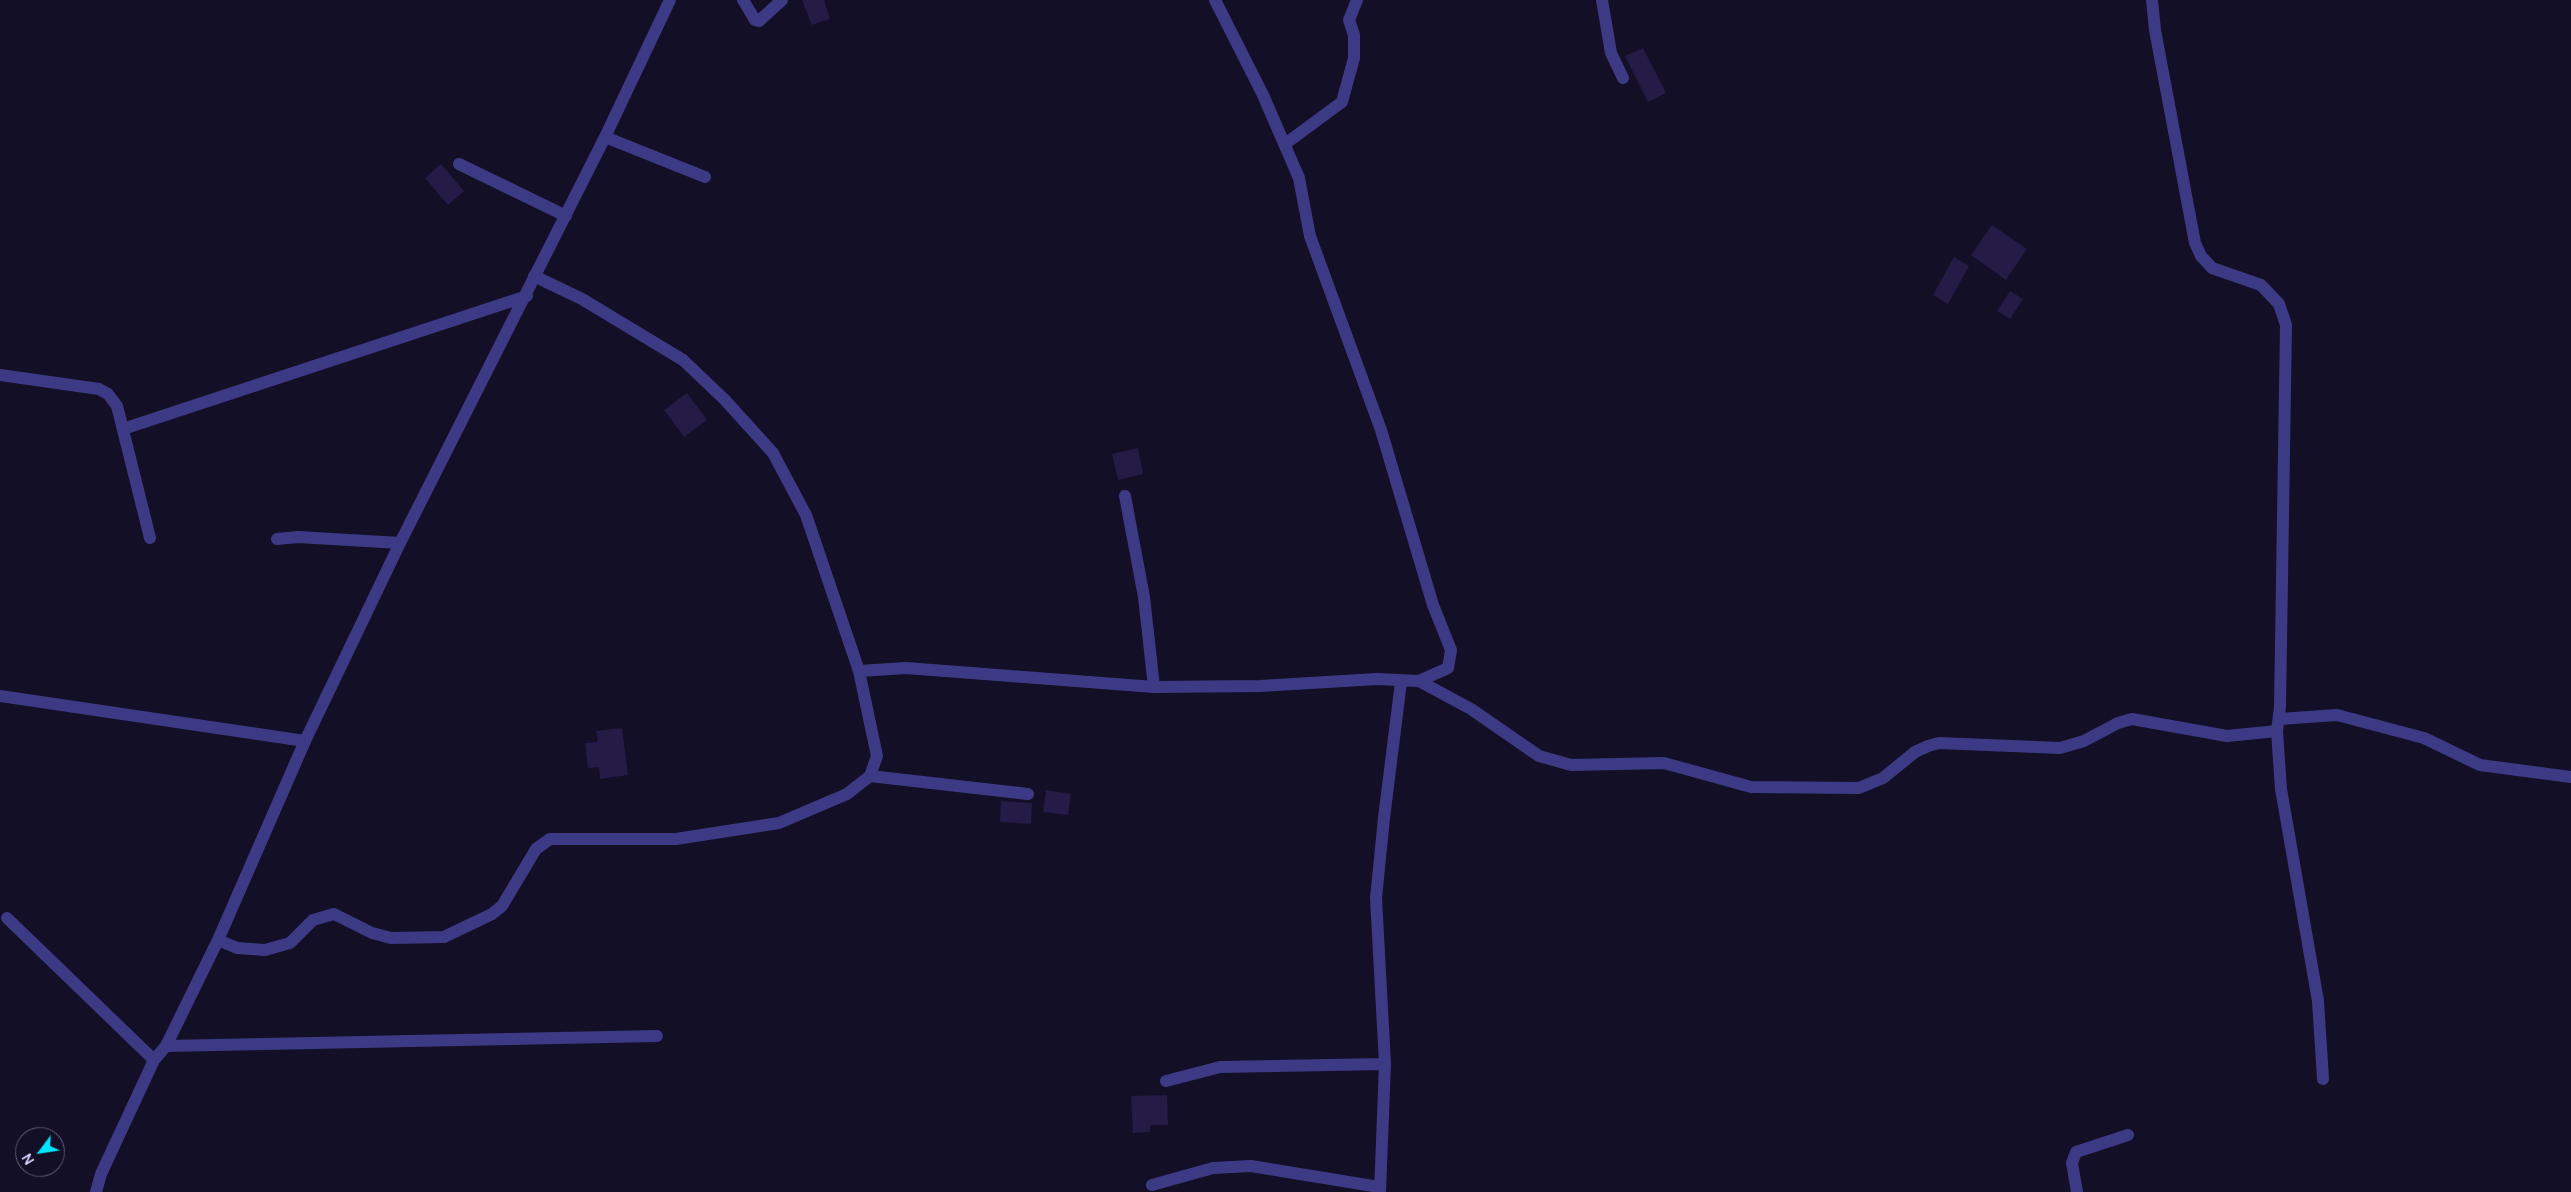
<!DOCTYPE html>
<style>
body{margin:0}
#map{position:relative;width:2571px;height:1192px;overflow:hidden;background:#130f26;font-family:Manrope,sans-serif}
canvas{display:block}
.north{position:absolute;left:15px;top:1127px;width:50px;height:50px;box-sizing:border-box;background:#130f26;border:1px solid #625e7d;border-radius:50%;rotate:239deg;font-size:14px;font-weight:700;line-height:20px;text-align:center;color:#d9d4ff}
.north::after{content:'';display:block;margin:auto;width:18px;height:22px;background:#00e5ff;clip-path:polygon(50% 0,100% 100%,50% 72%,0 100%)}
</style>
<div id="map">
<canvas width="2571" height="1192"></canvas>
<div class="north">N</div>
</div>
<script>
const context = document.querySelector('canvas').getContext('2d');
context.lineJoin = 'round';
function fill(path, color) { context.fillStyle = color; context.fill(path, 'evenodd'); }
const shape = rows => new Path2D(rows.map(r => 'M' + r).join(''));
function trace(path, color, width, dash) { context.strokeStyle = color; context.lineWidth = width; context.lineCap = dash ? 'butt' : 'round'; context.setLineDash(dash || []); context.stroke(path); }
fill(shape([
 [802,0,824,0,830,19,812,25],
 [1643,48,1666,93,1648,102,1625,56],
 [441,164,464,191,448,205,425,178],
 [1992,225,2027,249,2006,280,1971,255],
 [1954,257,1969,266,1948,304,1933,295],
 [2010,291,2023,299,2010,319,1997,311],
 [687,393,707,420,684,437,664,410],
 [1138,448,1143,474,1118,480,1112,454],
 [622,728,628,775,600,779,599,767,588,768,585,743,598,742,596,731],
 [1046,790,1071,794,1068,815,1043,812],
 [1001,801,1032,803,1031,824,1000,822],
 [1167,1095,1168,1125,1150,1125,1150,1132,1133,1133,1131,1096]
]), '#241b47');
trace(shape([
 [743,0,755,20,759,21,782,0],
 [1602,0,1611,53,1623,78],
 [605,137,705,177],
 [1285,144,1342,102,1354,58,1354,35,1349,20,1357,0],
 [459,164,566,216],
 [0,375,99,389,108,394,117,406,150,538],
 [123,429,527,296],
 [1125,496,1144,597,1154,687],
 [277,539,298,537,400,543],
 [859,671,906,668,1154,687,1260,686,1377,679,1419,681,1448,668,1451,650,1433,605,1381,430,1310,236,1299,178,1263,95,1215,0],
 [1419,681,1471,709,1539,756,1571,765,1664,763,1751,787,1859,788,1883,778,1915,752,1928,746,1939,743,2060,748,2084,741,2118,723,2132,719,2227,736,2277,731,2280,707,2286,325,2279,304,2261,285,2212,268,2201,256,2195,243,2155,30,2152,0],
 [0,696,305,741],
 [2279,719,2337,715,2424,738,2480,765,2571,777],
 [2277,731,2281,789,2318,1001,2323,1079],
 [870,776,1028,794],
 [7,918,154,1060],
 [218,940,237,948,265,950,290,943,313,920,334,914,372,933,391,938,444,937,492,914,502,906,536,849,550,839,676,839,779,823,847,794,870,776,877,756,859,671,806,515,773,453,725,400,683,360,582,299,534,276],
 [166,1046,657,1036],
 [1166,1081,1220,1067,1385,1064],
 [1152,1185,1213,1168,1251,1166,1379,1187],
 [1380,1192,1385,1064,1376,898,1384,818,1401,682],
 [2077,1192,2072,1163,2076,1152,2128,1135]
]), '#3d3a85', 12);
trace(shape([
 [96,1192,101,1174,154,1060,166,1046,218,940,305,741,400,543,605,137,670,0]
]), '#3d3a85', 12);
</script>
